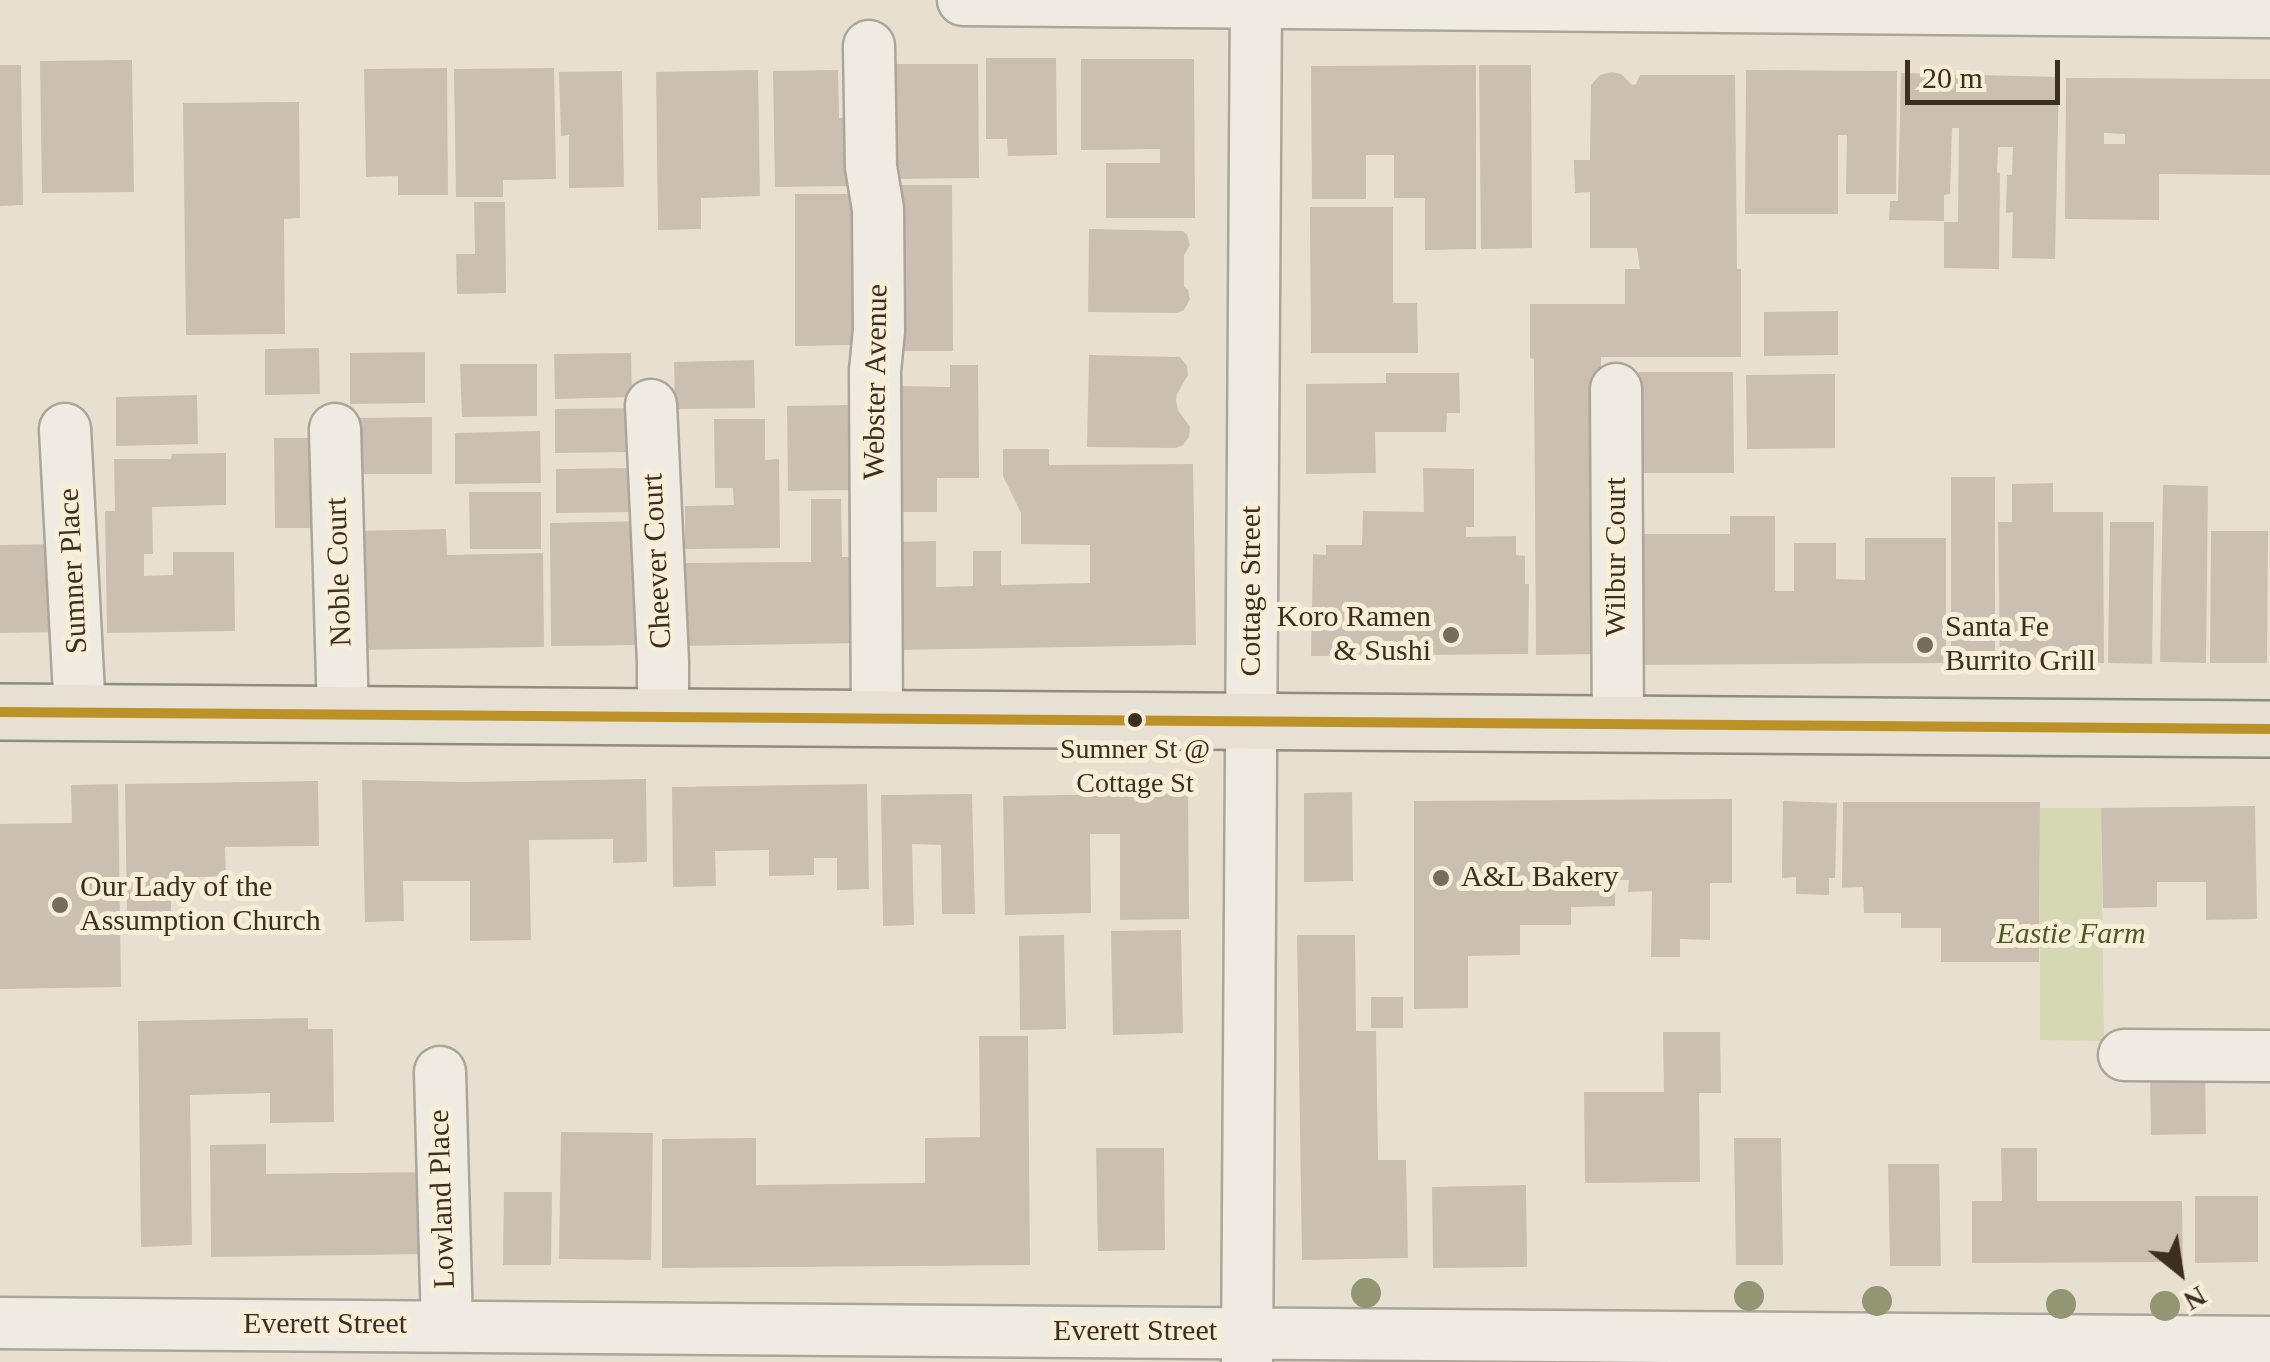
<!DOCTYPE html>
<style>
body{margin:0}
#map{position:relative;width:2270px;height:1362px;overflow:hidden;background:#e7e0d1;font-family:Georgia,serif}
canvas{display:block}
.north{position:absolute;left:2130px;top:1222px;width:100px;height:100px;-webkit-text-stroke:8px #f7eed8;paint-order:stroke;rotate:150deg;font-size:28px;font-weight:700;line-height:40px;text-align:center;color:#3d2e20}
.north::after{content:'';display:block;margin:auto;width:35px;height:45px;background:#3d2e20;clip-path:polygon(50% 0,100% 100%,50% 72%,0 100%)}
.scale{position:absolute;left:1905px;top:60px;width:155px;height:45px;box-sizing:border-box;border:5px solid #3d2e20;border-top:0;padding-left:12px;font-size:30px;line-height:35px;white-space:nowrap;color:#3d2e20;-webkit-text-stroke:8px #f7eed8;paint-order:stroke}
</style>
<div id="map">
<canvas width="2270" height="1362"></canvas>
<div class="north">N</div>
<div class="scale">20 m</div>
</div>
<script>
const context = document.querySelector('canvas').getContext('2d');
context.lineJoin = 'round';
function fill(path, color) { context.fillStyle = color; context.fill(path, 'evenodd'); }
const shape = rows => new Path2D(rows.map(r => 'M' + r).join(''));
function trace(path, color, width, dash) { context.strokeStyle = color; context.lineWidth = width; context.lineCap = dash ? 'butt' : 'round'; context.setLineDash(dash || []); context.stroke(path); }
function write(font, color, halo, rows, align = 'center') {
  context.font = font + ' Georgia,serif'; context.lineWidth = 10; context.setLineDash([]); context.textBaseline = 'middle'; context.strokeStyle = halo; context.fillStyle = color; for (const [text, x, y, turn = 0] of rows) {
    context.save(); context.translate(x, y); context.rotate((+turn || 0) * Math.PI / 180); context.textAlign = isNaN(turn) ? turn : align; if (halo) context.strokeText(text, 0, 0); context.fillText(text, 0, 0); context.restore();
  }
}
fill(shape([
 [2040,808,2101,808,2104,1041,2040,1040]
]), '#d6d7b3');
fill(shape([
 [986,58,1056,58,1057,155,1008,156,1007,139,986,139],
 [1081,59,1194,59,1195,218,1106,218,1106,163,1160,163,1160,149,1081,150],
 [132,60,134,192,42,193,40,61],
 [886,64,978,64,979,178,887,179],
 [0,65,21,65,23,205,0,206],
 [1476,65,1476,249,1425,250,1425,198,1394,198,1394,155,1366,155,1366,199,1312,199,1311,66],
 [1479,65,1531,65,1532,248,1481,249],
 [447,68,448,195,398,195,398,176,366,177,364,69],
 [554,68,556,179,503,180,503,197,456,197,454,69],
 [758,70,760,196,701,198,701,229,658,230,656,72],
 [838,70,839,118,851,118,852,186,775,187,773,71],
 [1746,70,1897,71,1896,194,1846,194,1847,135,1838,135,1838,214,1745,214],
 [622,71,624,187,569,188,569,135,561,136,559,72],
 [1612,72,1621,74,1632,85,1636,84,1640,75,1735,75,1737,269,1741,269,1741,357,1601,357,1602,654,1536,655,1534,359,1530,358,1530,304,1625,304,1625,269,1640,269,1637,248,1590,248,1590,192,1575,193,1574,160,1590,160,1591,85,1600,75],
 [1901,73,2059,77,2055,259,2012,258,2013,212,2006,213,2007,175,2012,175,2013,147,1998,147,1997,173,2000,173,1999,269,1944,268,1944,222,1958,222,1959,128,1952,128,1950,194,1944,195,1944,221,1889,220,1890,201,1898,201],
 [2066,78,2270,79,2270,175,2159,174,2159,220,2065,219],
 [2104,133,2125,134,2125,144,2104,144],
 [299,102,300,218,284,219,285,334,186,335,183,103],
 [894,185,952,185,953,351,895,351],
 [795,194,855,194,856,345,795,346],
 [474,202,505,202,506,293,457,294,456,254,475,254],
 [1310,207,1393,207,1393,303,1417,303,1418,353,1311,353],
 [1089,229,1183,231,1187,235,1190,245,1184,255,1184,286,1188,290,1190,299,1184,310,1177,313,1088,312],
 [1838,311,1838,355,1764,356,1764,312],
 [319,348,320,394,265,395,265,349],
 [425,352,425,403,350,404,350,353],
 [631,353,632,397,555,399,554,354],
 [1089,355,1180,357,1187,366,1188,375,1177,394,1176,400,1178,410,1190,427,1189,437,1183,445,1176,448,1087,447],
 [754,360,755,408,675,409,674,362],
 [460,364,537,364,537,416,462,417],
 [950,365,978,365,979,478,937,478,937,512,897,512,896,386,950,387],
 [1639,372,1733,372,1734,473,1639,473],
 [1386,373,1459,373,1460,413,1447,413,1446,432,1375,432,1376,473,1306,474,1306,384,1386,383],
 [1835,374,1835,448,1747,449,1746,375],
 [197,395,198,444,116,446,116,397],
 [852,405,852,490,788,491,787,406],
 [632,408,633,452,555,453,555,409],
 [432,417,432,474,353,474,352,418],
 [714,419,765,419,765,460,779,459,780,548,685,549,685,506,734,505,733,488,715,488],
 [540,431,541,483,455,484,455,433],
 [274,438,324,438,325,528,275,528],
 [1003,449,1049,449,1049,465,1193,464,1196,645,893,650,891,542,936,541,936,587,973,586,973,551,1001,551,1001,585,1090,583,1090,545,1021,544,1021,513,1003,476],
 [226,453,226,505,152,507,153,554,144,554,144,576,173,575,173,552,234,552,235,631,107,633,105,511,115,511,114,459,171,459,172,454],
 [633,468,633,512,556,513,556,469],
 [1423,468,1474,469,1474,527,1466,527,1466,537,1516,536,1516,555,1525,556,1525,584,1529,584,1528,654,1311,656,1313,554,1326,555,1326,545,1362,545,1363,511,1424,512],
 [1951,477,1995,477,1995,661,1951,662],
 [2053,483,2053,512,2103,512,2104,663,2000,664,1998,522,2012,522,2012,484],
 [2163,485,2208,486,2206,663,2160,662],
 [469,492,541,492,541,549,470,549],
 [811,499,841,499,842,557,861,557,862,643,677,646,676,563,811,562],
 [1730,516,1775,516,1775,591,1794,591,1794,543,1836,543,1836,579,1865,580,1865,538,1946,538,1946,663,1629,665,1629,534,1730,534],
 [645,521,647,645,551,646,550,523],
 [2110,522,2154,522,2152,664,2108,663],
 [446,529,447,555,543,553,544,647,355,650,354,531],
 [2211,531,2268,531,2267,663,2210,663],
 [56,544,58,632,0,633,0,545],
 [646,779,647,862,613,863,613,839,529,840,531,940,470,941,470,881,403,881,404,921,365,922,362,780,464,782],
 [318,781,319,846,225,847,226,876,171,878,171,912,127,913,125,784],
 [118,784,121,987,0,989,0,824,72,823,71,785],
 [867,784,869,889,837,890,837,858,814,858,814,875,769,876,769,850,715,851,716,886,673,887,672,787],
 [1352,792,1353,881,1304,882,1304,793],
 [1188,793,1189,919,1120,920,1120,834,1090,834,1091,913,1005,915,1003,796],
 [972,794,975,914,942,914,941,845,912,844,914,925,883,926,881,795],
 [1732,799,1732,883,1710,883,1710,940,1680,939,1680,957,1651,957,1652,891,1628,892,1629,880,1615,880,1615,906,1571,907,1571,925,1520,925,1520,955,1468,956,1468,1008,1414,1009,1414,801],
 [1783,801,1837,803,1835,878,1829,878,1829,895,1796,894,1796,877,1782,878],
 [1843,802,2040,802,2039,962,1941,962,1941,928,1901,928,1901,913,1864,913,1863,887,1842,888],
 [2255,806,2257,919,2206,920,2206,882,2157,882,2157,907,2103,908,2101,808],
 [1181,930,1183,1033,1113,1035,1111,931],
 [1064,935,1066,1029,1020,1030,1019,936],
 [1297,935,1355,935,1356,1031,1376,1031,1378,1160,1406,1160,1408,1258,1302,1260],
 [1371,997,1403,997,1403,1028,1371,1028],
 [308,1018,308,1029,333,1029,334,1122,270,1123,270,1093,190,1095,192,1245,141,1247,138,1021],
 [1663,1032,1720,1032,1721,1093,1699,1093,1700,1182,1585,1183,1584,1092,1664,1092],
 [979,1036,1028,1036,1030,1265,662,1268,662,1139,756,1138,756,1185,925,1183,925,1138,980,1137],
 [2150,1071,2205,1071,2206,1134,2151,1135],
 [561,1132,653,1133,651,1260,559,1259],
 [1734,1138,1781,1138,1783,1265,1736,1265],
 [266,1144,266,1174,429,1172,431,1254,211,1257,210,1145],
 [1096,1148,1164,1148,1165,1250,1098,1251],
 [2001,1148,2037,1148,2037,1201,2182,1201,2183,1262,1972,1263,1972,1201,2002,1201],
 [1888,1164,1939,1164,1941,1266,1890,1266],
 [1526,1185,1527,1267,1433,1268,1432,1187],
 [504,1192,552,1192,551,1265,503,1265],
 [2195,1196,2258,1196,2258,1262,2195,1263]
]), '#cbbfb2');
const minor = shape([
 [963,0,2270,12],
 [869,46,871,167,878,209,879,330,875,371,877,719],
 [1616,389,1618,724],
 [651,405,663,662,663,717],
 [65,429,80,713],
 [335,429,343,715],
 [2124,1055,2270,1056],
 [440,1072,447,1326],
 [0,1323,2270,1342],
 [1247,1362,1256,0]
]);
const major = shape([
 [0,712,2270,729]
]);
trace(minor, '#ada599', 55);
trace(major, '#928b80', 60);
trace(minor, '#efebe3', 50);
trace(major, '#e6e1d4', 55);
trace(shape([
 [0,712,2270,729]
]), '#bb9128', 10);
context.fillStyle = '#929673';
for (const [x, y] of [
 [1366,1293],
 [1749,1296],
 [1877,1301],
 [2061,1304],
 [2165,1306]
]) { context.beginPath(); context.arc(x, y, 15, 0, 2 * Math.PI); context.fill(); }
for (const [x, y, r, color] of [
 [1451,635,10,"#786c5e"],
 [1925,645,10,"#786c5e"],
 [1135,720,9,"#3d2e20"],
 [1441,878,10,"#786c5e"],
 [60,905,10,"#786c5e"]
]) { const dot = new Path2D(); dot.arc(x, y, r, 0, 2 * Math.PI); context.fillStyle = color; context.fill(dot); trace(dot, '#f7eed8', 4); }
write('28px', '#3d2e20', '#f7eed8', [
 ["Sumner St @",1135,751],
 ["Cottage St",1135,785]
]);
write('30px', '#3d2e20', '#f7eed8', [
 ["Webster Avenue",877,382,-89],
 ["Wilbur Court",1617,557,-90],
 ["Cheever Court",658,561,-93],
 ["Sumner Place",74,571,-93],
 ["Noble Court",340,572,-92],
 ["Cottage Street",1252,591,-90],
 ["Lowland Place",443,1199,-92],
 ["Everett Street",325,1325],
 ["Everett Street",1135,1332]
]);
write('30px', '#3d2e20', '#f7eed8', [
 ["Koro Ramen",1431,618,"right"],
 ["& Sushi",1431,652,"right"],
 ["Santa Fe",1945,628],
 ["Burrito Grill",1945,662],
 ["A&L Bakery",1461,878],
 ["Our Lady of the",80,888],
 ["Assumption Church",80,922]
], 'left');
write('italic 30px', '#4d5a26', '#f7eed8', [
 ["Eastie Farm",2071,935]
]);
</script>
